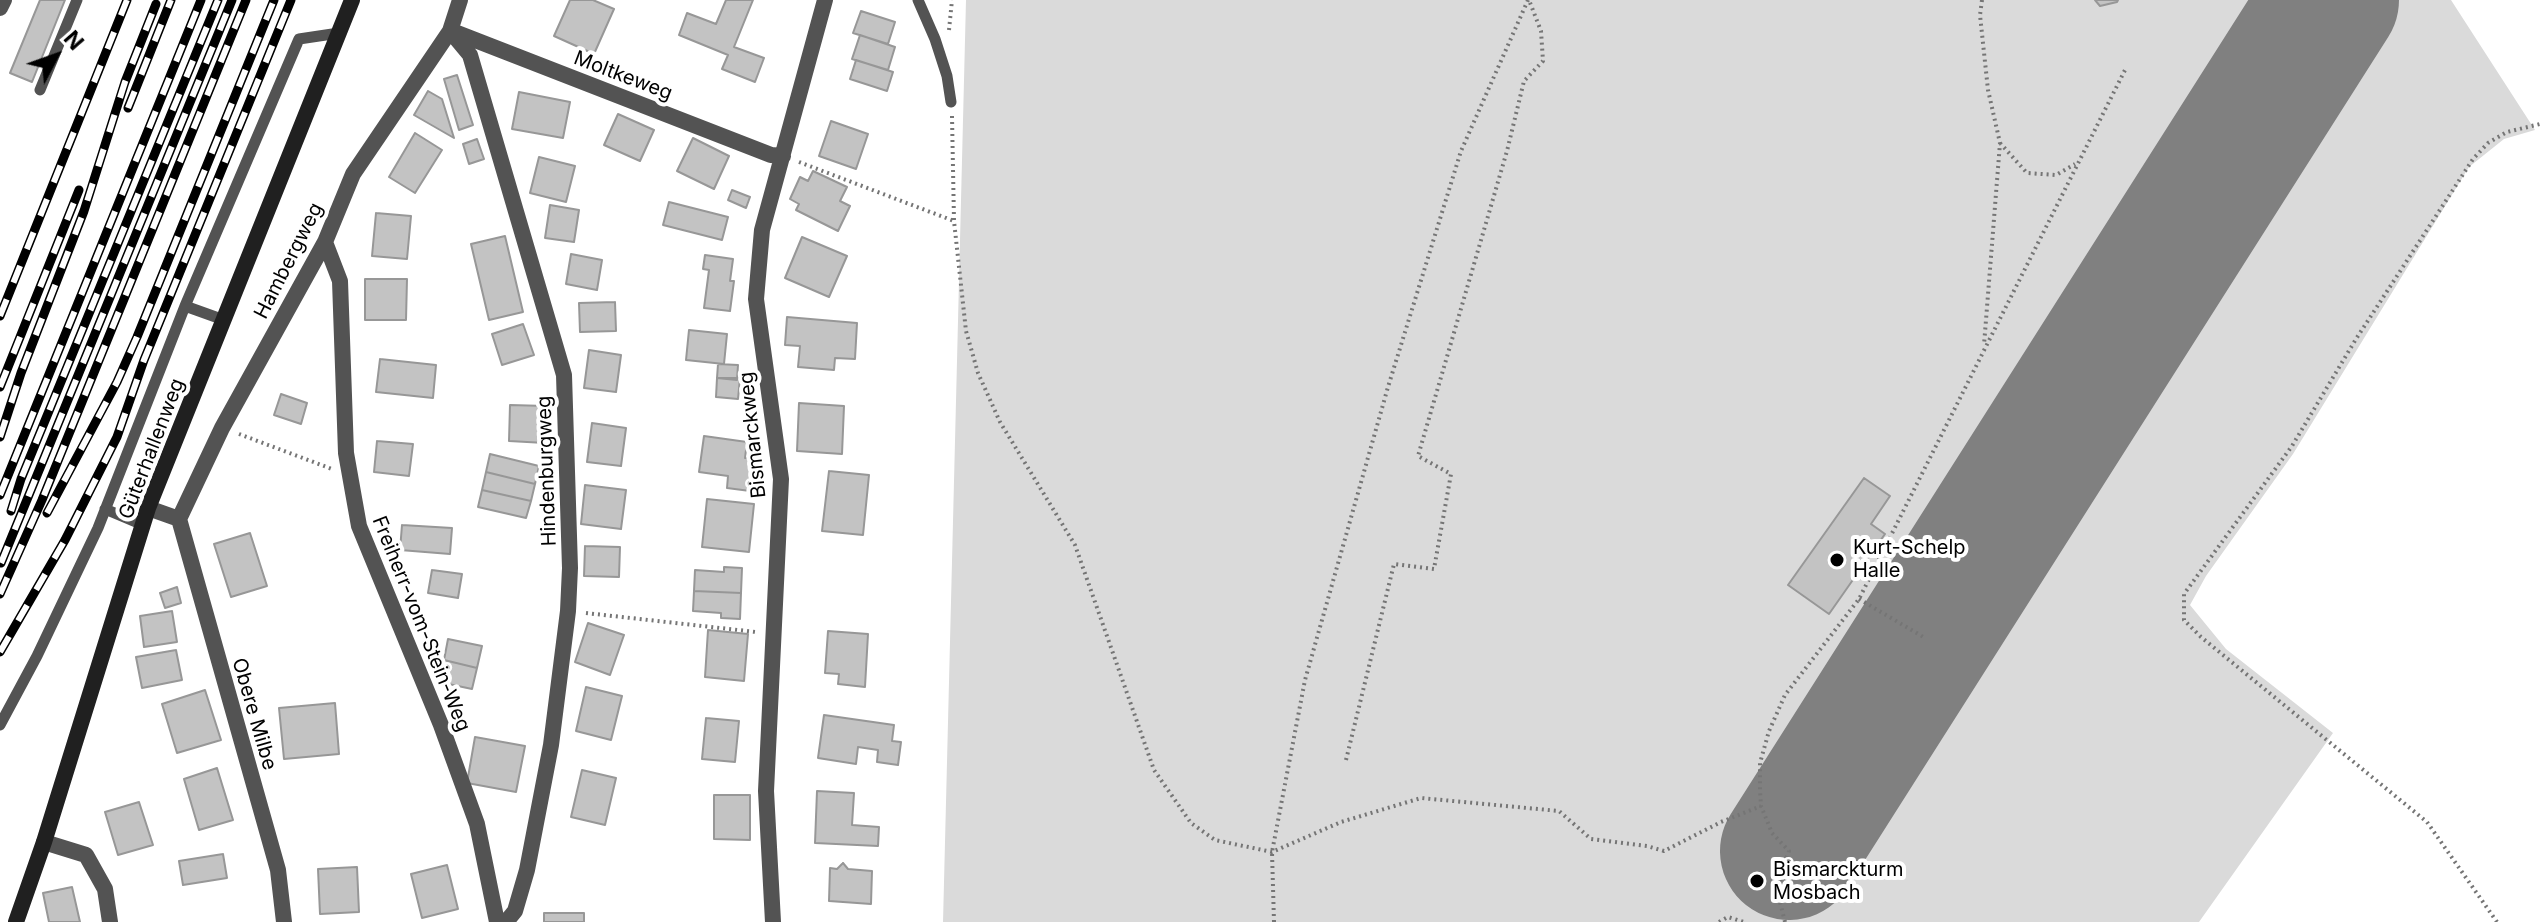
<!DOCTYPE html>
<meta charset="utf-8">
<style>
body{margin:0}
#map{position:relative;width:2540px;height:922px;overflow:hidden;background:#fff;font-family:Inter,sans-serif}
canvas{display:block}
.north{position:absolute;left:16px;top:16px;width:80px;height:80px;-webkit-text-stroke:6px #fff;paint-order:stroke;rotate:49deg;font-size:22px;font-weight:700;line-height:32px;text-align:center;color:#000}
.north::after{content:'';display:block;margin:auto;width:28px;height:36px;background:#000;clip-path:polygon(50% 0,100% 100%,50% 72%,0 100%)}
</style>
<div id="map">
<canvas width="2540" height="922"></canvas>
<div class="north">N</div>
</div>
<script>
const context = document.querySelector('canvas').getContext('2d');
context.lineJoin = 'round';
function fill(path, color) { context.fillStyle = color; context.fill(path, 'evenodd'); }
const shape = rows => new Path2D(rows.map(r => 'M' + r).join(''));
function trace(path, color, width, dash) { context.strokeStyle = color; context.lineWidth = width; context.lineCap = dash ? 'butt' : 'round'; context.setLineDash(dash || []); context.stroke(path); }
function write(font, color, halo, rows, align = 'center') {
  context.font = font + ' Inter,sans-serif'; context.lineWidth = 8; context.setLineDash([]); context.textBaseline = 'middle'; context.strokeStyle = halo; context.fillStyle = color; for (const [text, x, y, turn = 0] of rows) {
    context.save(); context.translate(x, y); context.rotate((+turn || 0) * Math.PI / 180); context.textAlign = isNaN(turn) ? turn : align; if (halo) context.strokeText(text, 0, 0); context.fillText(text, 0, 0); context.restore();
  }
}
fill(shape([
 [966,0,2451,0,2535,130,2504,139,2469,167,2293,454,2206,576,2190,605,2226,649,2333,733,2199,922,943,922]
]), '#dadada');
trace(shape([
 [1789,851,2330,0]
]), '#808080', 138);
const building = shape([
 [40,0,65,0,32,82,10,73,40,0],
 [570,0,593,0,614,9,594,54,554,36,570,0],
 [726,0,753,0,734,47,764,58,755,82,722,69,728,55,679,35,687,13,716,24,726,0],
 [2095,0,2118,0,2117,2,2100,6,2095,0],
 [861,11,895,22,888,44,853,33,861,11],
 [860,35,895,47,888,70,852,59,860,35],
 [856,60,893,72,887,91,850,79,856,60],
 [457,75,473,125,459,130,444,79,457,75],
 [428,91,442,99,454,138,414,115,428,91],
 [519,92,570,102,563,138,512,129,519,92],
 [618,114,654,130,640,161,604,145,618,114],
 [831,121,868,134,856,169,819,156,831,121],
 [415,133,442,150,415,193,389,177,415,133],
 [693,138,729,156,714,189,677,171,693,138],
 [477,139,484,159,469,164,463,144,477,139],
 [539,157,575,166,566,202,530,193,539,157],
 [813,171,847,187,840,201,850,206,838,231,796,210,799,204,790,199,800,177,808,181,813,171],
 [732,190,750,197,746,208,728,200,732,190],
 [669,202,728,217,722,240,663,225,669,202],
 [550,205,579,210,574,242,545,238,550,205],
 [376,213,411,216,407,259,372,256,376,213],
 [505,236,523,312,489,320,471,244,505,236],
 [802,237,847,256,829,297,785,278,802,237],
 [571,254,602,260,597,290,566,284,571,254],
 [705,255,733,259,730,281,734,281,730,311,704,308,709,270,703,269,705,255],
 [365,279,407,279,406,320,365,320,365,279],
 [615,302,616,331,580,332,579,303,615,302],
 [787,317,857,323,855,359,835,358,834,370,798,367,800,346,785,345,787,317],
 [523,324,534,355,502,365,492,334,523,324],
 [689,330,727,334,724,364,686,360,689,330],
 [589,350,621,355,616,392,584,388,589,350],
 [380,359,436,365,433,398,376,392,380,359],
 [718,364,738,365,737,380,717,378,718,364],
 [717,378,740,378,738,399,716,397,717,378],
 [281,394,307,403,301,424,274,415,281,394],
 [799,403,844,406,842,454,797,451,799,403],
 [510,405,546,406,545,443,509,441,510,405],
 [592,423,626,428,621,466,587,462,592,423],
 [704,436,747,442,745,458,754,459,750,491,727,488,728,476,699,472,704,436],
 [377,441,413,444,409,476,374,472,377,441],
 [490,454,539,466,535,484,486,472,490,454],
 [829,471,869,475,863,535,822,531,829,471],
 [486,472,535,484,531,501,482,490,486,472],
 [1864,478,1890,496,1871,524,1885,534,1829,614,1788,585,1864,478],
 [585,485,626,490,621,529,581,524,585,485],
 [482,490,531,501,526,518,478,507,482,490],
 [707,499,754,504,749,552,702,547,707,499],
 [402,525,452,528,450,554,400,550,402,525],
 [250,533,267,586,231,597,214,544,250,533],
 [585,546,620,547,619,577,584,576,585,546],
 [724,567,742,568,741,593,694,591,695,570,724,572,724,567],
 [432,570,462,574,458,598,428,593,432,570],
 [177,587,181,603,165,608,160,593,177,587],
 [694,591,741,593,740,619,721,618,721,613,693,611,694,591],
 [172,611,177,642,144,647,140,616,172,611],
 [588,623,624,635,610,675,575,662,588,623],
 [708,630,748,634,744,681,705,677,708,630],
 [828,631,868,634,865,687,838,684,839,674,825,673,828,631],
 [448,639,482,646,477,668,444,660,448,639],
 [176,650,182,680,142,688,136,657,176,650],
 [444,660,477,668,472,689,439,682,444,660],
 [586,687,622,696,611,740,576,731,586,687],
 [205,690,221,740,177,753,162,704,205,690],
 [335,703,339,754,284,759,279,708,335,703],
 [824,715,894,725,892,741,901,742,898,765,877,762,878,750,858,747,856,764,818,758,824,715],
 [706,718,739,721,735,762,702,759,706,718],
 [475,737,525,746,516,792,467,783,475,737],
 [217,768,233,820,199,830,184,779,217,768],
 [582,770,616,778,605,825,571,817,582,770],
 [817,791,854,793,852,825,879,827,878,846,815,843,817,791],
 [714,795,750,795,750,840,714,839,714,795],
 [139,802,153,845,118,855,105,812,139,802],
 [223,854,227,878,183,885,179,861,223,854],
 [843,863,848,869,872,871,871,904,829,901,830,868,837,869,843,863],
 [447,865,458,909,422,918,411,874,447,865],
 [357,867,359,912,320,914,318,869,357,867],
 [1755,875,1763,881,1758,888,1750,882,1755,875],
 [72,887,80,922,49,922,43,893,72,887],
 [544,913,584,913,584,922,544,922,544,913]
]);
fill(building, '#c3c3c3');
trace(building, '#979797', 2);
trace(shape([
 [1982,0,1980,15,1988,90,2000,143,1984,345],
 [949,30,952,0],
 [952,116,954,221,966,331,978,373,1000,422,1075,545,1154,770,1191,823,1215,840,1272,852,1341,822,1421,798,1559,811,1591,839,1647,846,1664,851,1721,822,1761,806],
 [2000,143,2027,173,2056,175,2075,164],
 [799,162,954,221],
 [239,434,332,469],
 [1859,599,1925,638],
 [586,613,756,632],
 [1346,760,1394,564,1434,569,1451,474,1418,456,1507,151,1524,81,1543,61,1541,31,1529,0],
 [1274,922,1272,852,1305,680,1388,387,1461,151,1528,0],
 [1719,922,1728,917,1744,922],
 [1785,922,1779,898,1781,871,1789,851,1772,833,1761,806,1760,790,1760,763,1769,731,1785,695,1859,599,2125,70],
 [2497,922,2427,822,2201,637,2184,620,2184,594,2292,446,2356,339,2473,159,2488,143,2507,132,2540,124]
]), '#757575', 4, [2, 4]);
trace(shape([
 [918,0,935,39,947,76,951,102],
 [40,90,77,0],
 [185,306,224,320],
 [105,509,143,525],
 [0,725,37,656,98,528,185,306,299,39,339,33]
]), '#535353', 11);
trace(shape([
 [0,8,4,0],
 [450,31,470,55,564,375,570,568,568,611,551,745,527,870,515,911,506,922],
 [452,31,771,155,783,156],
 [325,242,340,281,346,453,359,526,441,725,477,824,497,922],
 [148,508,179,519],
 [179,519,222,428,325,242,353,174,450,31,460,0],
 [179,519,278,870,284,922],
 [44,842,86,855,105,889,110,922],
 [773,922,766,791,781,479,756,299,762,230,825,0]
]), '#535353', 16);
trace(shape([
 [16,922,44,842,148,508,352,0]
]), '#202020', 16);
const rail = shape([
 [128,108,171,0],
 [0,316,127,0],
 [0,387,79,190],
 [0,437,21,373,84,211,125,82,156,4],
 [0,495,201,0],
 [11,511,21,479,218,0],
 [47,513,117,382,137,337,274,0],
 [1,563,232,0],
 [0,594,42,500,246,0],
 [0,652,65,540,117,437,144,360,291,0]
]);
trace(rail, '#000', 9);
trace(rail, '#fff', 6, [18]);
for (const [x, y, r, color] of [
 [1837,560,8,"#000"],
 [1757,881,8,"#000"]
]) { const dot = new Path2D(); dot.arc(x, y, r, 0, 2 * Math.PI); context.fillStyle = color; context.fill(dot); trace(dot, '#fff', 3); }
write('20px', '#000', '#fff', [
 ["Moltkeweg",623,76,21],
 ["Hambergweg",289,261,-63],
 ["Bismarckweg",753,435,-96],
 ["Güterhallenweg",152,449,-69],
 ["Hindenburgweg",547,471,-92],
 ["Freiherr-vom-Stein-Weg",421,624,68],
 ["Obere Milbe",254,714,74]
]);
write('20px', '#000', '#fff', [
 ["Kurt-Schelp",1853,548],
 ["Halle",1853,571],
 ["Bismarckturm",1773,870],
 ["Mosbach",1773,893]
], 'left');
</script>
